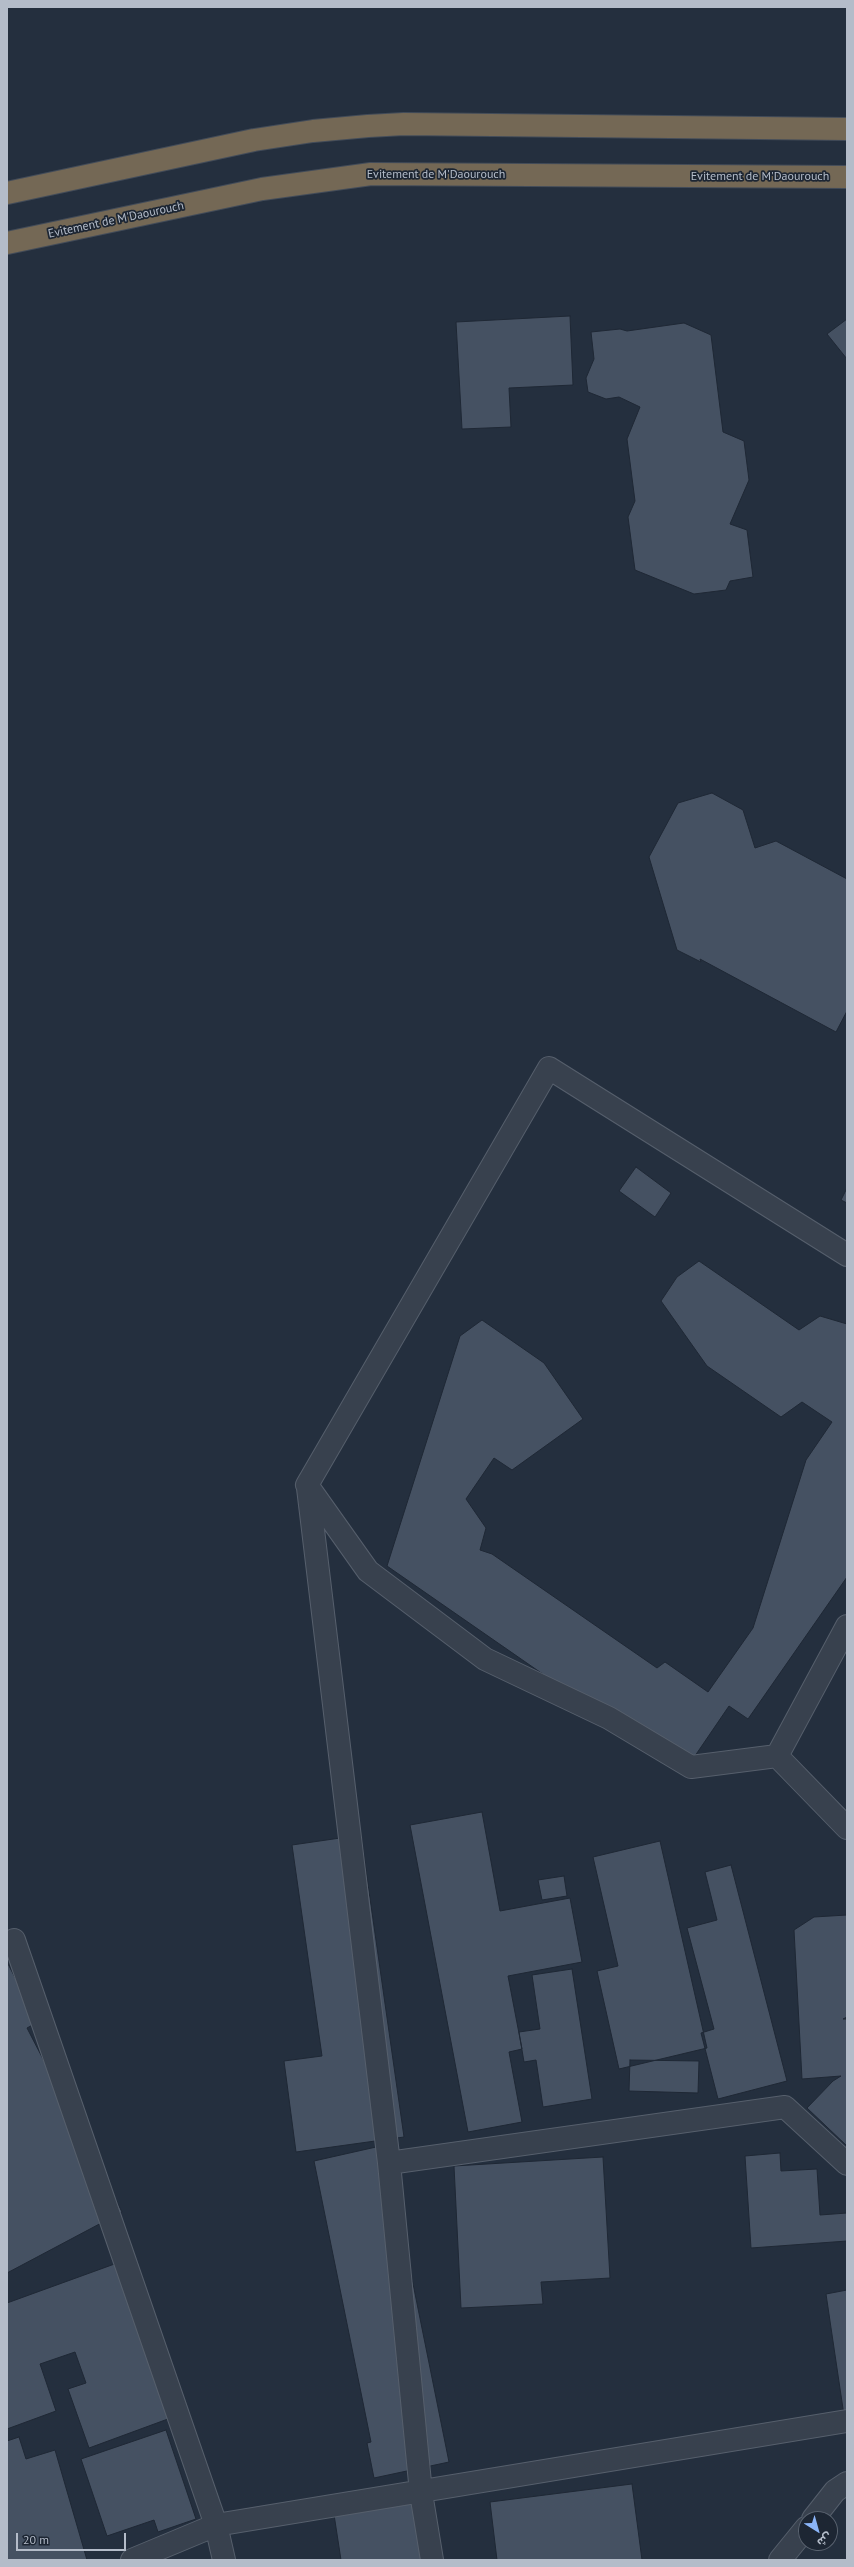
<!DOCTYPE html>
<meta charset="utf-8">
<style>
body{margin:0}
#map{position:relative;width:854px;height:2567px;overflow:hidden;background:#242f3e;font-family:"PT Sans","Noto Sans Arabic",sans-serif}
canvas{display:block}
.frame{position:absolute;inset:0;border:8px solid #b4bcc9;pointer-events:none}
.north{position:absolute;left:798px;top:2511px;width:40px;height:40px;box-sizing:border-box;background:#1d2633;border:1px solid #59626f;border-radius:50%;rotate:143deg;font-size:11px;font-weight:700;line-height:16px;text-align:center;color:#b4bcc9}
.north::after{content:'';display:block;margin:auto;width:14px;height:18px;background:#8ab4f8;clip-path:polygon(50% 0,100% 100%,50% 72%,0 100%)}
.scale{position:absolute;left:16px;top:2533px;width:110px;height:18px;box-sizing:border-box;border:2px solid #b4bcc9;border-top:0;padding-left:5px;font-size:12px;line-height:14px;white-space:nowrap;color:#b4bcc9;-webkit-text-stroke:3px #1d2633;paint-order:stroke}
</style>
<div id="map">
<canvas width="854" height="2567"></canvas>
<div class="frame"></div>
<div class="north">ش</div>
<div class="scale">20 m</div>
</div>
<script>
const context = document.querySelector('canvas').getContext('2d');
context.lineJoin = 'round';
function fill(path, color) { context.fillStyle = color; context.fill(path, 'evenodd'); }
const shape = rows => new Path2D(rows.map(r => 'M' + r).join(''));
function trace(path, color, width, dash) { context.strokeStyle = color; context.lineWidth = width; context.lineCap = dash ? 'butt' : 'round'; context.setLineDash(dash || []); context.stroke(path); }
function write(font, color, halo, rows, align = 'center') {
  context.font = font + ' "PT Sans",sans-serif'; context.lineWidth = 3.5; context.setLineDash([]); context.textBaseline = 'middle'; context.strokeStyle = halo; context.fillStyle = color; for (const [text, x, y, turn = 0] of rows) {
    context.save(); context.translate(x, y); context.rotate((+turn || 0) * Math.PI / 180); context.textAlign = isNaN(turn) ? turn : align; if (halo) context.strokeText(text, 0, 0); context.fillText(text, 0, 0); context.restore();
  }
}
const building = shape([
 [570,316,573,385,509,388,511,427,462,429,456,322,570,316],
 [847,319,847,359,827,334,847,319],
 [684,323,711,335,723,432,744,441,749,480,730,524,747,530,753,577,730,581,726,590,694,594,635,570,628,517,635,501,627,439,640,407,619,397,606,399,588,392,586,378,594,359,591,332,620,329,627,331,684,323],
 [712,793,743,810,755,848,776,841,847,879,847,1011,836,1032,700,959,701,962,677,950,649,857,678,803,712,793],
 [636,1167,671,1193,655,1217,619,1191,636,1167],
 [847,1188,847,1203,841,1200,847,1188],
 [699,1261,799,1330,820,1316,847,1324,847,1577,748,1719,729,1706,684,1772,387,1566,460,1336,482,1320,544,1363,583,1419,512,1470,494,1458,466,1499,486,1528,480,1550,492,1554,657,1668,665,1662,708,1692,753,1628,806,1460,832,1422,802,1402,781,1417,707,1366,661,1301,677,1277,699,1261],
 [482,1812,500,1911,570,1898,582,1962,508,1976,522,2049,509,2052,522,2122,468,2132,410,1825,482,1812],
 [361,1835,404,2137,296,2152,284,2061,322,2056,292,1845,361,1835],
 [660,1841,707,2048,619,2069,597,1971,618,1966,593,1857,660,1841],
 [731,1865,787,2081,718,2099,701,2033,714,2029,687,1928,717,1920,705,1872,731,1865],
 [564,1876,567,1896,542,1900,538,1880,564,1876],
 [847,1915,847,2017,843,2019,847,2019,847,2146,807,2108,833,2081,841,2076,802,2079,794,1930,814,1917,847,1915],
 [7,1962,38,2022,27,2028,122,2212,7,2273,7,1962],
 [572,1969,592,2099,543,2107,536,2060,524,2062,519,2032,540,2029,532,1975,572,1969],
 [630,2060,699,2061,698,2093,629,2091,630,2060],
 [385,2145,449,2462,374,2478,367,2443,371,2442,314,2161,385,2145],
 [780,2153,781,2171,817,2169,820,2215,847,2213,847,2241,751,2248,745,2156,780,2153],
 [603,2157,610,2278,541,2282,543,2304,461,2308,454,2166,603,2157],
 [120,2262,176,2416,89,2448,68,2389,86,2383,75,2352,40,2364,56,2411,7,2429,7,2303,120,2262],
 [847,2290,847,2429,846,2429,826,2294,847,2290],
 [166,2430,196,2519,158,2532,154,2520,107,2536,81,2459,166,2430],
 [19,2437,26,2459,55,2450,87,2560,7,2560,7,2441,19,2437],
 [632,2484,642,2560,497,2560,490,2502,632,2484],
 [424,2494,434,2560,341,2560,333,2508,424,2494]
]);
fill(building, '#455162');
trace(building, '#1f2835', 1);
const street = shape([
 [308,1488,389,2163,421,2493,432,2560],
 [777,1756,691,1767,609,1718,485,1659,368,1571,307,1485,549,1068,847,1255],
 [777,1756,847,1626],
 [777,1756,847,1828],
 [14,1940,216,2525,224,2560],
 [389,2163,785,2107,847,2164],
 [813,2519,835,2491,847,2483],
 [132,2560,216,2525,847,2421],
 [780,2560,806,2528]
]);
const highway = shape([
 [7,193,254,140,313,131,368,126,404,124,847,129],
 [7,243,262,189,371,174,847,177]
]);
trace(street, '#565f6c', 24);
trace(highway, '#434c59', 24);
trace(street, '#38414e', 22);
trace(highway, '#746855', 22);
write('12px', '#b4bcc9', '#1d2633', [
 ["Evitement de M'Daourouch",436,175],
 ["Evitement de M'Daourouch",760,177],
 ["Evitement de M'Daourouch",116,220,-12]
]);
</script>
